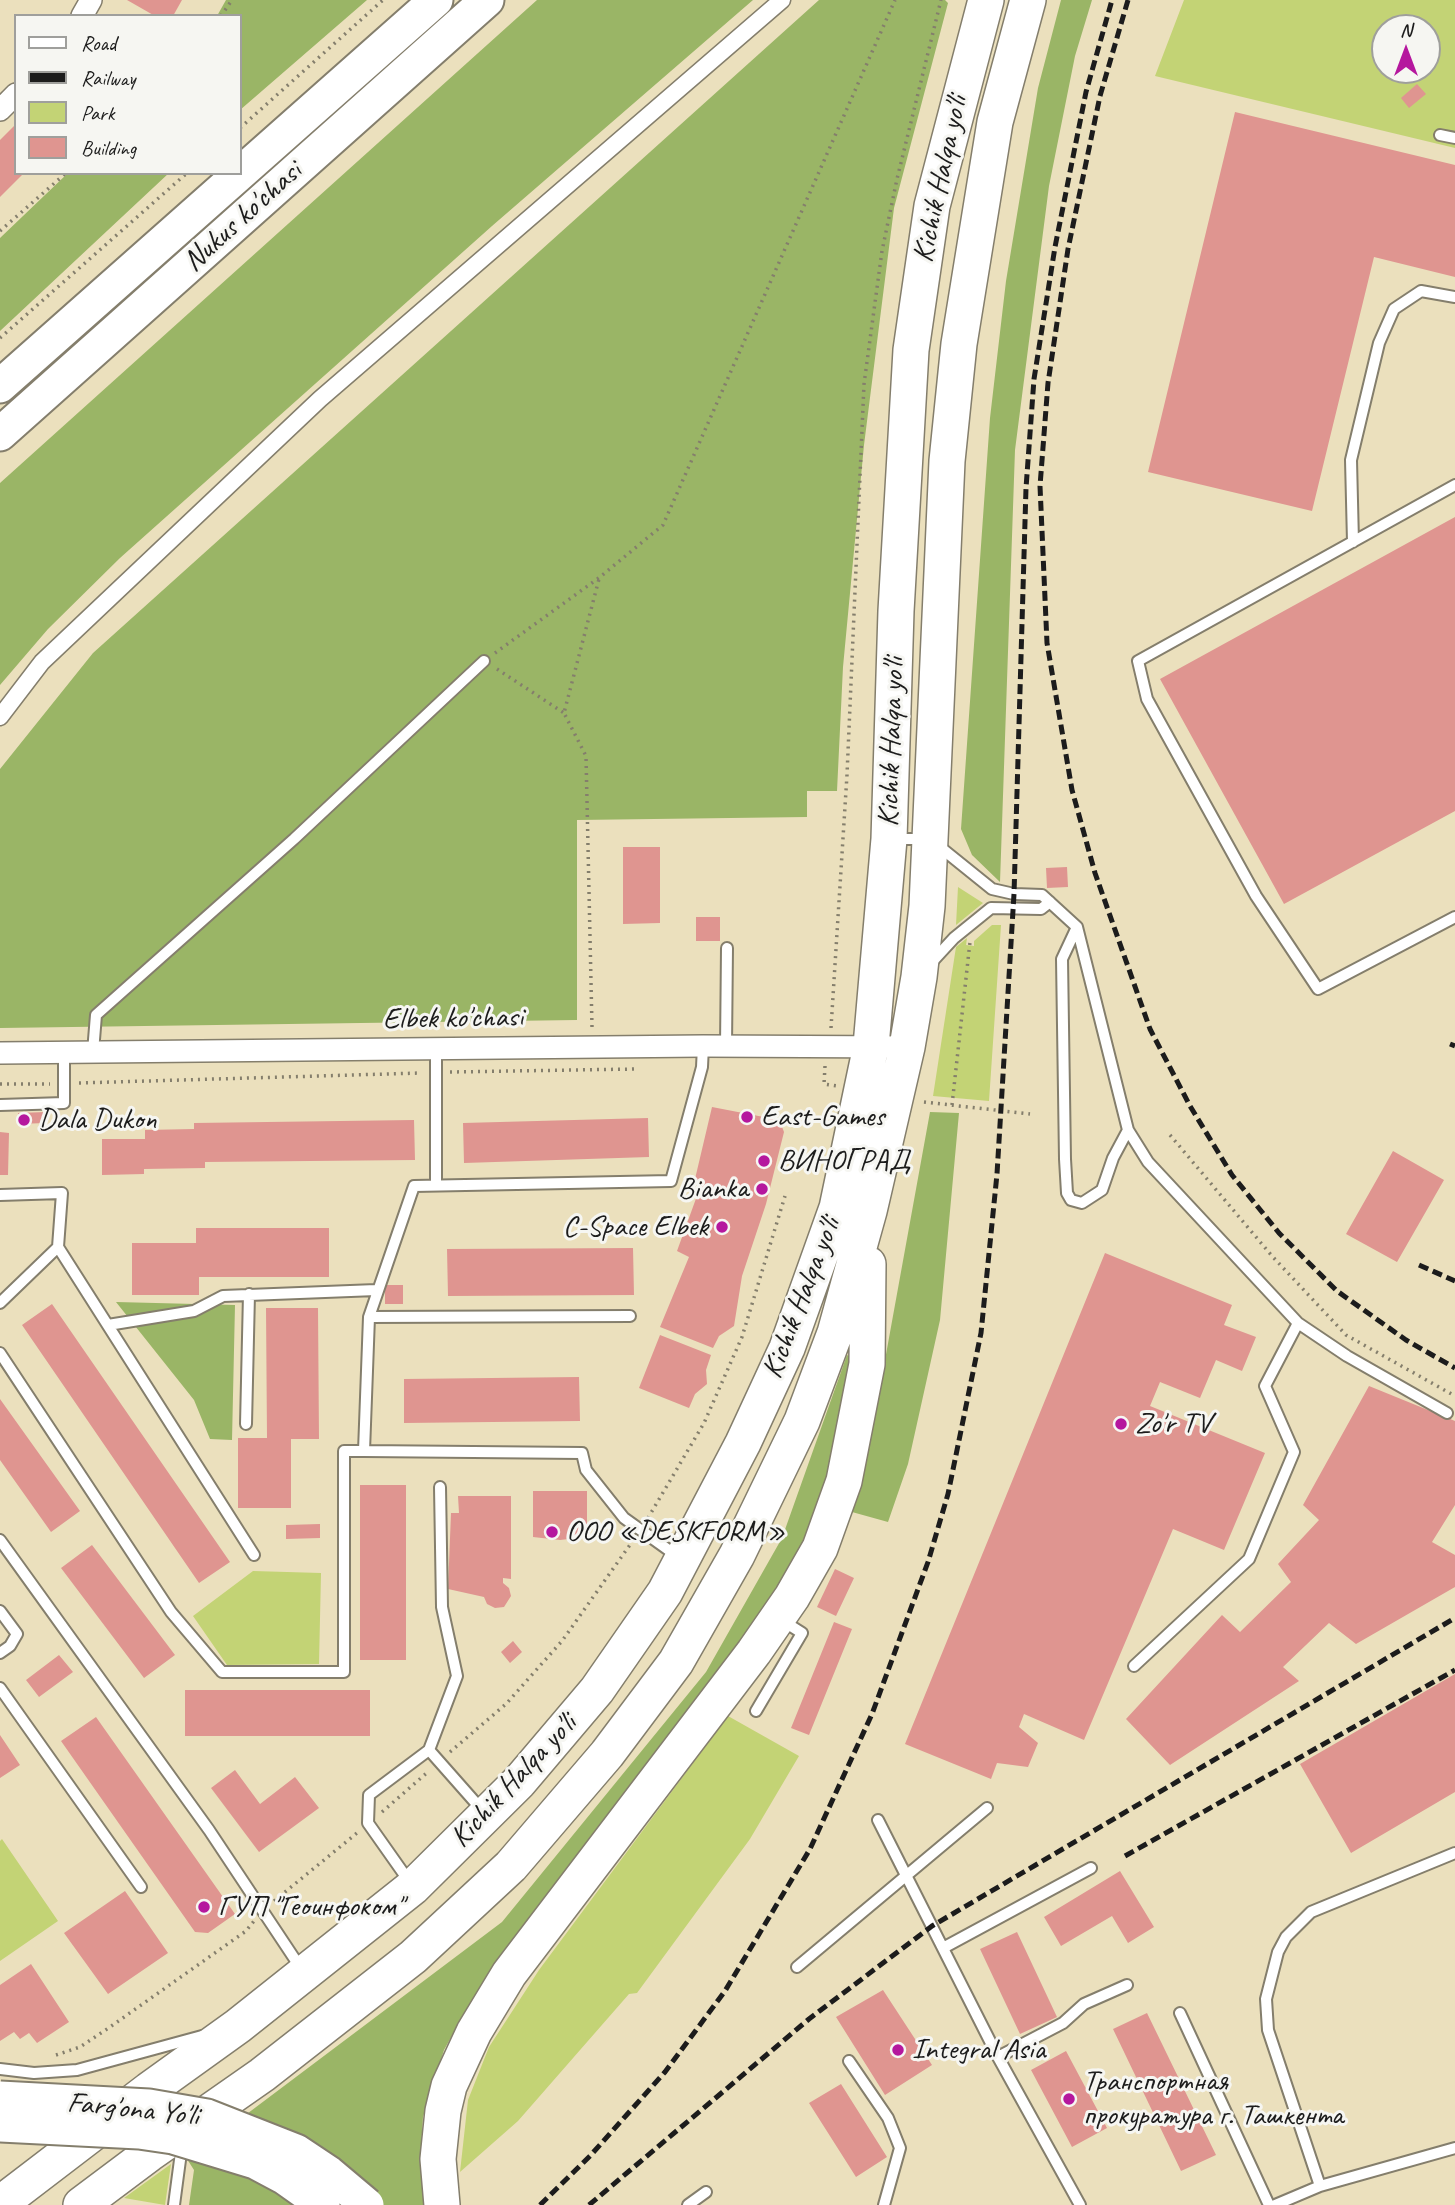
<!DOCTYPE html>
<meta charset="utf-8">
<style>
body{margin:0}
#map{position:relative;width:1455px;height:2205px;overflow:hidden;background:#ebe0bd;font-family:Caveat,sans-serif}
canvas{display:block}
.legend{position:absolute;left:14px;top:14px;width:228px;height:161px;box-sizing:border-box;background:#f6f6f2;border:2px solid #9f9f9c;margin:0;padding:9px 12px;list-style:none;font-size:21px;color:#1c1c1c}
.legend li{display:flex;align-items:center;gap:14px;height:35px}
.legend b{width:35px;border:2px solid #9f9f9c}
.north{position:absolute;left:1371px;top:14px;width:70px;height:70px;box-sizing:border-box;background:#f6f6f2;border:2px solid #9f9f9c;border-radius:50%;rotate:0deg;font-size:19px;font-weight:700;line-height:28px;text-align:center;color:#1c1c1c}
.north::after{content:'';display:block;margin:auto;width:24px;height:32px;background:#b5179e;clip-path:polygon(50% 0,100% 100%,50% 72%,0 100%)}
</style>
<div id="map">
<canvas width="1455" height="2205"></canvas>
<ul class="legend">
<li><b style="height:9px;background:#fff"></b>Road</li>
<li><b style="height:9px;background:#1c1c1c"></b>Railway</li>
<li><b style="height:19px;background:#c3d375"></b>Park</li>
<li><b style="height:19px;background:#df9590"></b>Building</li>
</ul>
<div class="north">N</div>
</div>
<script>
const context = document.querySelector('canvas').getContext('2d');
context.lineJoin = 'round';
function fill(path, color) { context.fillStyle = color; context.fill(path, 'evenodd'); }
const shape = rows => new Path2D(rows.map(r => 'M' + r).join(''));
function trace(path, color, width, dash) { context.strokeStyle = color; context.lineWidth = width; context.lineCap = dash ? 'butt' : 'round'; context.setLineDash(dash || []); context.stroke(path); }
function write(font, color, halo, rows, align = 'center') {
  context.font = font + ' Caveat,sans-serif'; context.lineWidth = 6; context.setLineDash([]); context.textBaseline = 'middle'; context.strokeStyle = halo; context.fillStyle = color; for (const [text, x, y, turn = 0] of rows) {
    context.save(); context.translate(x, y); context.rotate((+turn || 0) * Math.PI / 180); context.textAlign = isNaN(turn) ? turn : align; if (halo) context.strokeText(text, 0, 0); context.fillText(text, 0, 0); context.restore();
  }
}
fill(shape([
 [1184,0,1455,0,1455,148,1155,76],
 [1385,28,1427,28,1427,70,1385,70],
 [958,887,983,903,956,925],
 [992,925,1001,925,989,1101,933,1096,956,947,967,938,966,945,974,946,974,941],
 [253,1571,321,1573,319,1664,227,1665,193,1616],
 [728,1716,799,1756,750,1839,637,1993,629,1994,518,2121,460,2172,468,2100,489,2047,539,1970],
 [2,1839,58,1921,0,1961,0,1841],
 [171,2164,165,2205,124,2198]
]), '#c3d375');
fill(shape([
 [226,0,367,0,240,110,240,16,217,16],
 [537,0,753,0,492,226,120,558,48,629,0,685,0,483],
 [819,0,945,0,948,3,894,208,864,445,843,667,837,791,807,791,807,817,577,820,577,1020,0,1028,0,769,93,653],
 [1061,0,1092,0,1075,56,1049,186,1015,450,1000,882,972,855,961,829,990,418,1006,281,1038,88],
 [68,173,169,173,0,331,0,238],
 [930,1112,959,1113,940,1320,908,1464,888,1522,852,1512,877,1404],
 [116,1302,235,1305,232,1440,210,1439,194,1400],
 [847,1355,856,1360,841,1437,797,1570,461,2019,444,2050,423,2117,420,2163,426,2205,189,2205,194,2170,187,2159,502,1922,706,1672,782,1538]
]), '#9ab566');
fill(shape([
 [127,0,182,0,173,16,155,16],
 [1417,84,1426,94,1409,108,1401,98],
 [1235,112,1455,165,1455,277,1374,257,1312,511,1148,472],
 [16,124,16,173,24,173,0,197,0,140],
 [1455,517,1455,811,1284,904,1160,679],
 [623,847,660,847,660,923,623,924],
 [1067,867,1068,887,1047,888,1046,868],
 [696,917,720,917,720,941,696,941],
 [712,1107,774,1119,781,1124,784,1132,766,1204,742,1276,734,1326,719,1336,713,1348,660,1327,689,1257,677,1251,702,1182,695,1179],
 [46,1112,46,1123,18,1124,18,1113],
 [648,1118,649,1157,464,1163,463,1123],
 [414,1120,415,1160,205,1162,205,1168,144,1169,144,1174,102,1175,102,1139,145,1139,145,1130,194,1129,194,1123],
 [0,1132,9,1133,8,1175,0,1175],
 [1393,1151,1444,1180,1397,1262,1346,1234],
 [196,1228,329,1228,329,1277,199,1277,199,1295,132,1295,132,1243,196,1243],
 [633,1248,634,1295,448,1296,447,1249],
 [1105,1253,1232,1305,1224,1325,1256,1337,1242,1371,1216,1360,1200,1398,1160,1382,1150,1406,1265,1453,1224,1550,1173,1529,1084,1740,1024,1714,1019,1727,1038,1743,1028,1767,997,1763,991,1779,905,1744],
 [385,1285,403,1285,403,1304,385,1304],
 [52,1304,230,1562,199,1583,22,1325],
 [266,1308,318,1308,319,1439,291,1439,291,1508,238,1508,238,1438,267,1438],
 [660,1335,711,1355,706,1370,707,1384,695,1394,689,1408,639,1388],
 [579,1377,580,1421,404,1423,404,1379],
 [1369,1386,1455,1421,1455,1505,1432,1542,1455,1555,1455,1587,1356,1644,1329,1623,1283,1667,1299,1681,1170,1765,1126,1719,1222,1615,1240,1632,1291,1582,1278,1564,1319,1520,1303,1505],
 [0,1399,80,1511,51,1532,0,1460],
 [360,1485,406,1485,406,1660,360,1660],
 [533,1491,587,1491,587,1537,560,1540,533,1537],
 [458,1496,511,1496,511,1579,503,1578,503,1583,509,1588,511,1596,504,1607,495,1608,487,1604,484,1597,448,1589,451,1513,459,1513],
 [320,1524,320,1538,286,1539,286,1525],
 [92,1545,175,1655,144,1678,61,1568],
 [835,1569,854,1578,836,1616,817,1607],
 [834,1622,852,1629,809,1735,791,1728],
 [513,1641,522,1652,510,1663,501,1652],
 [59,1655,73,1672,39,1697,26,1680],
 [1455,1674,1455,1792,1351,1853,1300,1764],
 [185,1690,370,1690,370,1736,185,1736],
 [96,1717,235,1914,208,1933,195,1932,61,1741],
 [0,1735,20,1765,0,1778],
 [235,1770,260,1804,295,1777,319,1808,259,1852,211,1788],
 [1120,1871,1154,1927,1128,1943,1112,1916,1061,1946,1044,1917],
 [125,1891,168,1953,108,1994,64,1933],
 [1017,1932,1057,2017,1020,2034,980,1949],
 [31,1964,69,2022,37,2043,29,2033,20,2039,14,2032,0,2041,0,1985],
 [883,1990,932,2065,885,2095,836,2017],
 [1147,2013,1216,2155,1181,2171,1113,2029],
 [1066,2051,1107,2128,1072,2147,1031,2070],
 [841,2084,887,2157,856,2177,809,2103]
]), '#df9590');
const service = shape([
 [1440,135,1455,138],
 [1455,485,1138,661,1147,699,1256,896,1318,989,1455,917],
 [1353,542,1351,460,1379,343,1394,309,1421,291,1455,297],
 [895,839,930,839,992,889,1014,894,1042,895,1077,927,1128,1130,1148,1162,1298,1323,1265,1386,1294,1452,1249,1559,1134,1666],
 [1077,927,1062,959,1065,1159,1067,1193,1071,1200,1082,1203,1102,1190,1113,1158,1128,1130],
 [930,964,954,938,991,908,1041,909,1050,902],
 [726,1046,727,948],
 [436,1049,436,1185],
 [93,1052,96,1015,294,839,484,661],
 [0,1105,64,1103,64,1053],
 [0,1195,62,1193,58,1247,254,1555],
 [0,1303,58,1247],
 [369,1317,630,1316],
 [1298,1323,1347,1356,1447,1413],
 [108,1325,194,1311,223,1296,376,1290],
 [0,1353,171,1612,222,1672,344,1672,344,1451,364,1451],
 [246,1424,249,1294],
 [0,1540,209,1830,302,1970],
 [677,1556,624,1518,586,1470,582,1453,364,1451,369,1317,414,1186,671,1181,702,1067,703,1046],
 [0,1611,17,1634,10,1646,0,1653],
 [0,1688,141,1887],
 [756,1711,802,1633,783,1621],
 [429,1750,482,1810],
 [878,1820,998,2057,1080,2205],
 [411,1884,368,1823,369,1795,429,1750,457,1676,442,1607,440,1487],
 [943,1948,1091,1868],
 [797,1967,987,1808],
 [1180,2013,1269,2205],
 [998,2057,1063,2023,1084,2004,1127,1985],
 [849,2061,888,2118,900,2148,884,2205],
 [0,2069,34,2073,77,2070,202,2036],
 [1320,2186,1268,2030,1266,1999,1278,1952,1286,1937,1311,1912,1455,1853],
 [174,2205,182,2145],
 [688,2205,706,2192],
 [1275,2205,1320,2186,1455,2148]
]);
const pedestrian = shape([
 [0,717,42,662,320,399,782,0]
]);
const minor = shape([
 [82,16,91,0],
 [0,110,16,94],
 [0,1053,703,1046,907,1047]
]);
const primary = shape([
 [0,386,436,0],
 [0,434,487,0]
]);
const trunk = shape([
 [0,2204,149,2090,238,2026,413,1887,519,1782,597,1690,665,1592,743,1443,787,1348,837,1208,871,1046,889,839,896,611,911,350,932,206,986,0],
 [81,2205,149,2154,262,2075,413,1957,511,1866,607,1754,676,1662,737,1555,802,1421,835,1333,869,1211,907,1047,919,977,927,906,947,461,959,344,995,122,1028,0],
 [442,2205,438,2159,443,2111,449,2086,474,2032,509,1974,754,1652,792,1597,820,1548,844,1481,867,1364,868,1264]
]);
trace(service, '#847e6c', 14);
trace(pedestrian, '#847e6c', 19);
trace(minor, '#847e6c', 24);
trace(primary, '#847e6c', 37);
trace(trunk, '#847e6c', 38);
trace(shape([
 [221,16,232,0],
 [240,128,383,0],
 [0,231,66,173],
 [0,338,187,173],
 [495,653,600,577,663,525,895,0],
 [497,669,564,713],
 [592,1027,586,756,564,713,599,579],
 [831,1028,847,775,864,384,882,251,897,179,941,0],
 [825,1066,824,1084,837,1086],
 [450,1072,635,1069],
 [79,1083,421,1073],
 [0,1084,50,1084],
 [924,1102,1030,1114],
 [952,1105,970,942],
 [1170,1135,1272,1256,1346,1335,1455,1396],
 [648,1518,704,1423,742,1337,785,1196],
 [450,1752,506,1704,562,1641,632,1542],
 [382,1812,429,1771],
 [274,1901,357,1833],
 [56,2055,80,2047,110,2027,246,1931,254,1921]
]), '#847e6c', 3.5, [2, 5]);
trace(service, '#fff', 10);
trace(pedestrian, '#fff', 16);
trace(minor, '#fff', 21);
trace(primary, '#fff', 33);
trace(trunk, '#fff', 35);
trace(shape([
 [1128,0,1100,96,1068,249,1048,383,1040,486,1047,643,1072,790,1095,873,1150,1029,1190,1106,1232,1175,1279,1233,1337,1291,1406,1340,1455,1368],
 [1450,1044,1455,1046],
 [1419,1265,1455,1281],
 [1125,1856,1455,1670],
 [540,2205,590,2156,665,2072,725,1991,810,1849,872,1714,928,1562,948,1494,981,1333,997,1174,1014,894,1026,488,1034,379,1055,247,1086,92,1112,0],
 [589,2205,809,2019,932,1926,1455,1618]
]), '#1c1c1c', 5, [10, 5]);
const primaryBridge = shape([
 [0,2098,149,2106,207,2116,296,2151,329,2173,367,2205],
 [0,2125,139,2132,173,2137,255,2162,285,2178,323,2205]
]);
trace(primaryBridge, '#847e6c', 37, []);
trace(primaryBridge, '#fff', 33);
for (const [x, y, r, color] of [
 [747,1117,7,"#b5179e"],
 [24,1120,7,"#b5179e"],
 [764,1161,7,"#b5179e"],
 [762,1189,7,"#b5179e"],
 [722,1227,7,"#b5179e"],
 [1121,1424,7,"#b5179e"],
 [552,1532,7,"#b5179e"],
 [204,1907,7,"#b5179e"],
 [898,2050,7,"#b5179e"],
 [1069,2099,7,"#b5179e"]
]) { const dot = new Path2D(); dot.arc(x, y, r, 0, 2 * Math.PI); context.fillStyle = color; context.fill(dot); trace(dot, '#f6f6f2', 2.5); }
write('30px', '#1c1c1c', '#f6f6f2', [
 ["Kichik Halqa yo'li",941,179,-78],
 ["Nukus ko'chasi",243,217,-42],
 ["Kichik Halqa yo'li",892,742,-88],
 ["Elbek ko'chasi",453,1019,-1],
 ["Kichik Halqa yo'li",802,1298,-69],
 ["Kichik Halqa yo'li",514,1781,-47],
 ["Farg'ona Yo'li",133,2110,6]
]);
write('30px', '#1c1c1c', '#f6f6f2', [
 ["East-Games",761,1117],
 ["Dala Dukon",38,1120],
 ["ВИНОГРАД",778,1161],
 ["Bianka",748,1189,"right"],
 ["C-Space Elbek",708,1227,"right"],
 ["Zo'r TV",1135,1424],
 ["ООО «DESKFORM»",566,1532],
 ["ГУП \"Геоинфоком\"",218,1907],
 ["Integral Asia",912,2050],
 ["Транспортная",1083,2082],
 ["прокуратура г. Ташкента",1083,2116]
], 'left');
</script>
